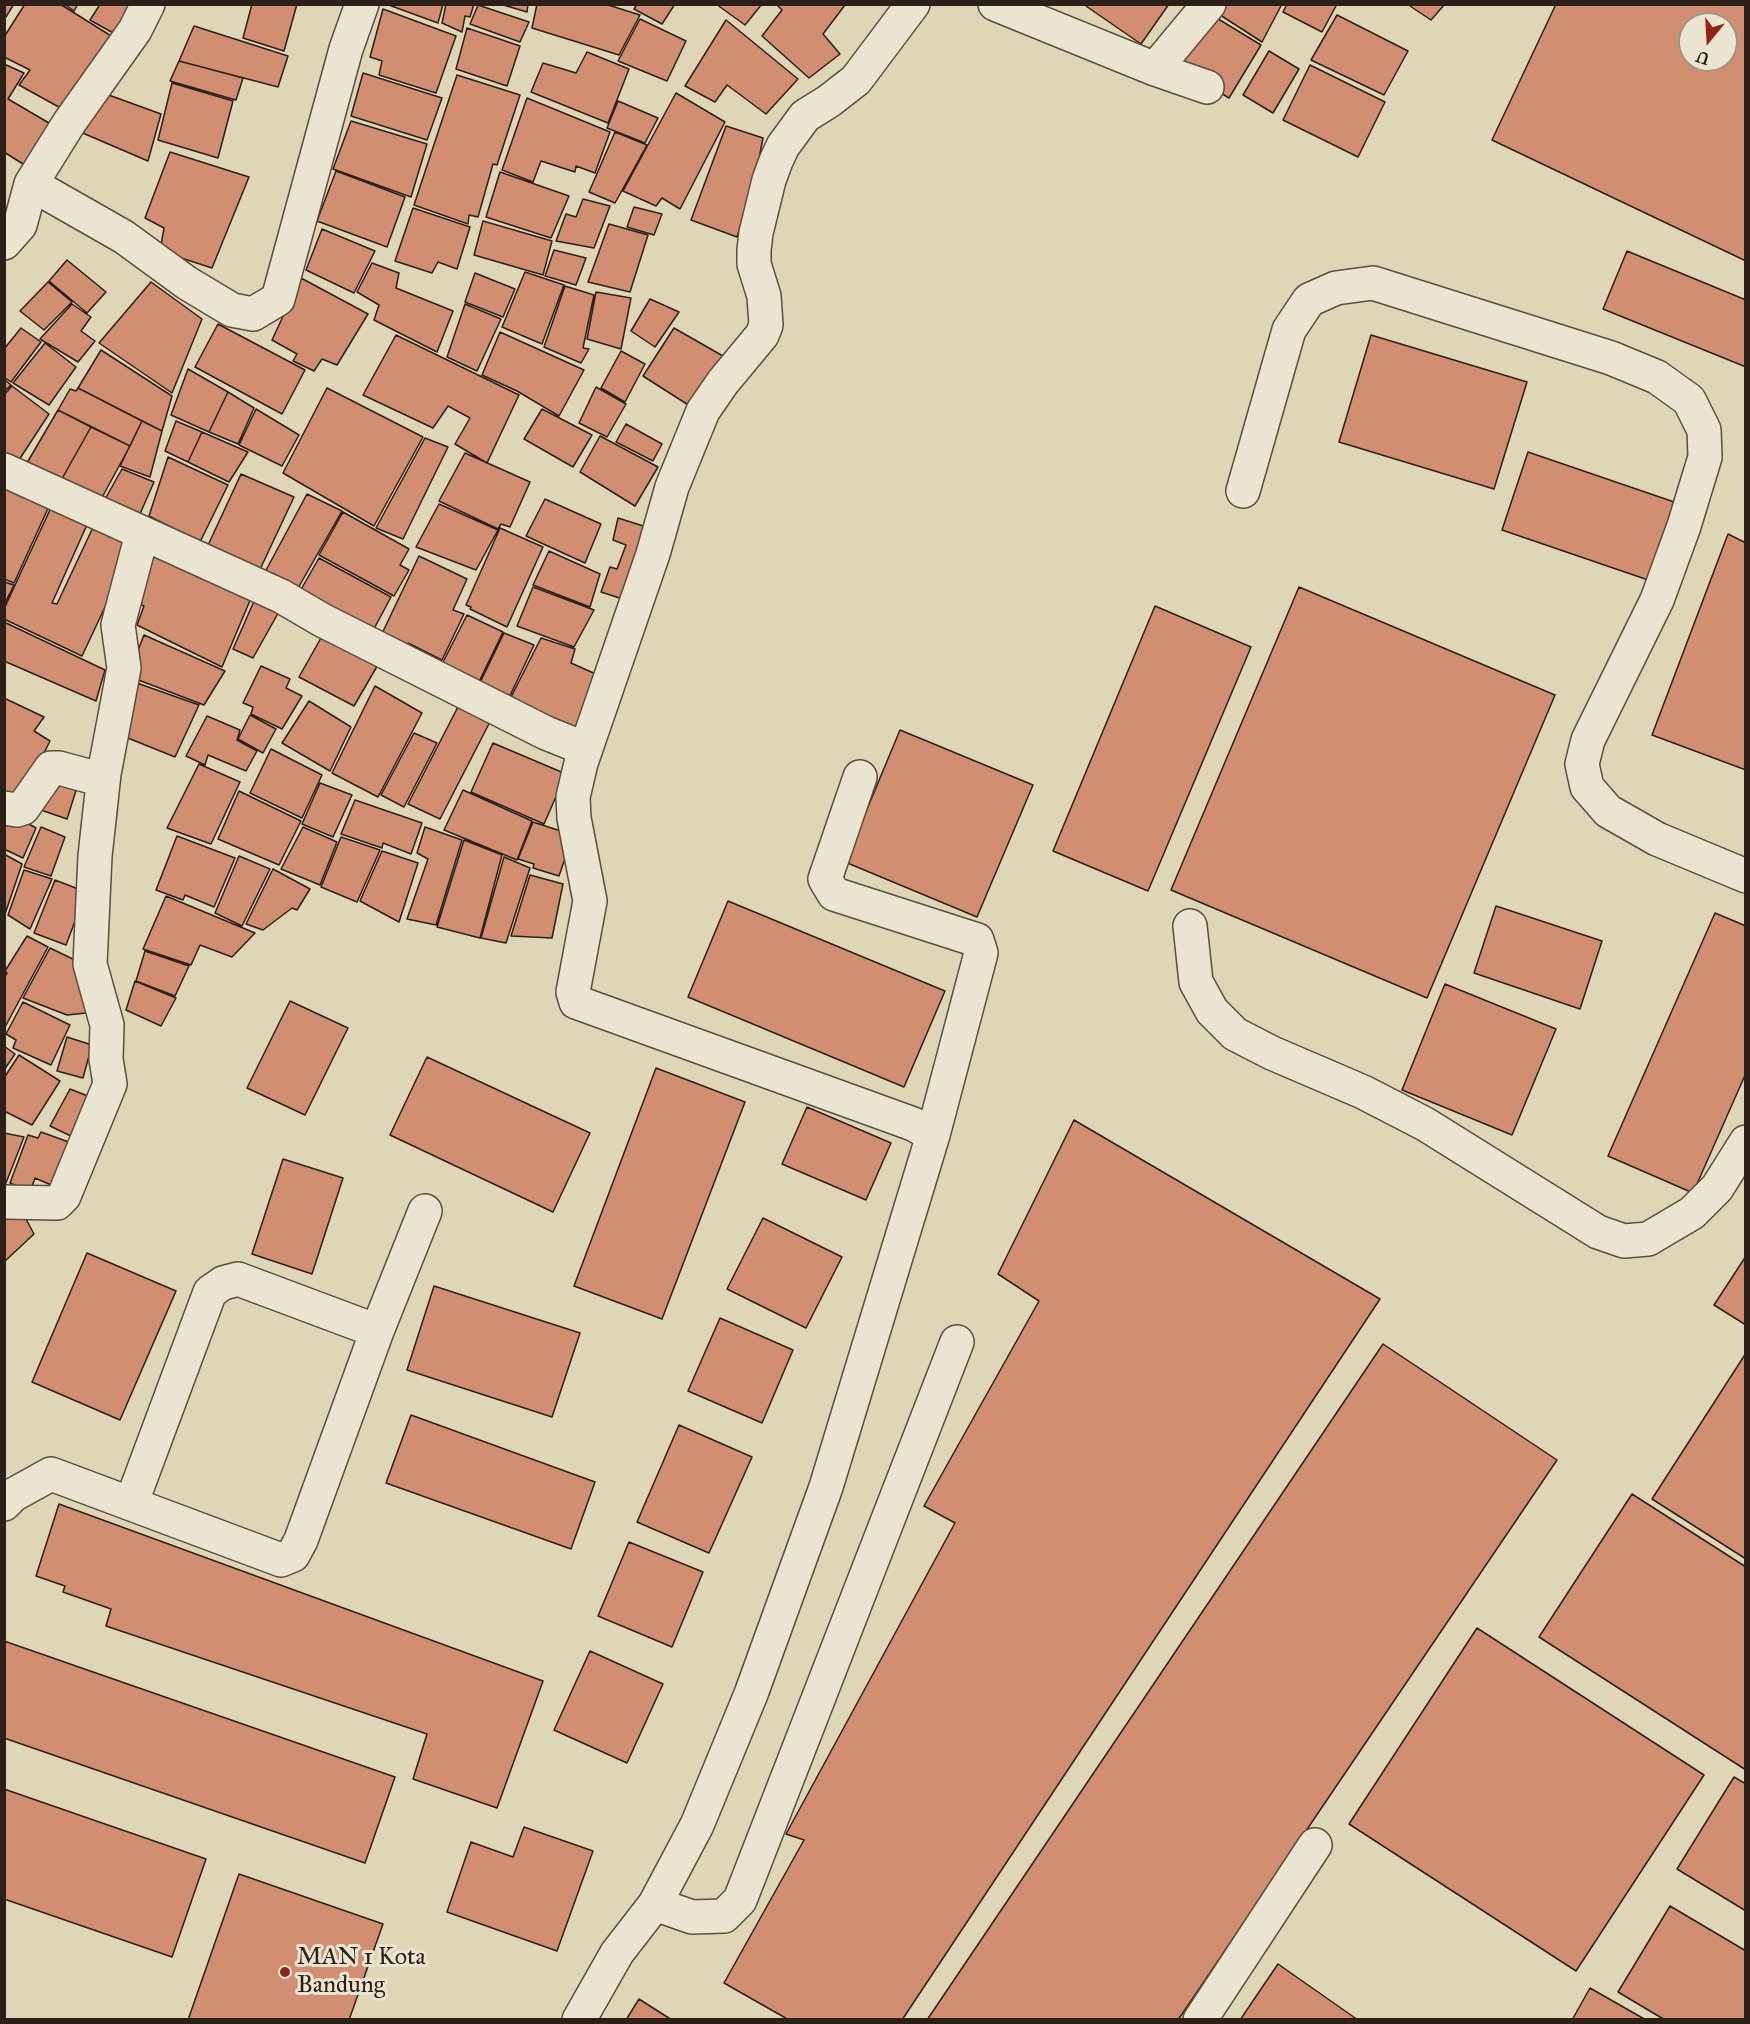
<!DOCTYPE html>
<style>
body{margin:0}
#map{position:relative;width:1750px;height:2024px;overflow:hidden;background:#dfd6b6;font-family:"IM FELL Great Primer",serif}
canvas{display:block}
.frame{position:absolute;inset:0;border:6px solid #2d2019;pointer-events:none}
.north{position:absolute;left:1678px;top:12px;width:60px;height:60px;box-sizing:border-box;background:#eae4d0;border:2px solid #9e9687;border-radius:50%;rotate:198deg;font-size:16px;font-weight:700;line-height:24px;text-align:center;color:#2d2019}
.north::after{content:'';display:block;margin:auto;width:21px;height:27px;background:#8f2418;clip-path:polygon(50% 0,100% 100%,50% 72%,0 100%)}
</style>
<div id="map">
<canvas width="1750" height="2024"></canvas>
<div class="frame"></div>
<div class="north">U</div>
</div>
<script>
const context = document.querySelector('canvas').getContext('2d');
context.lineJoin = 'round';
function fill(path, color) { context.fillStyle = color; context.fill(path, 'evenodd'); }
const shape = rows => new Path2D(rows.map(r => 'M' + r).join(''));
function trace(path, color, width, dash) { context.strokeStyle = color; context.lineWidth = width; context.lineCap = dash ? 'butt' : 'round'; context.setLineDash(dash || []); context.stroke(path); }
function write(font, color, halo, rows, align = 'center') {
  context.font = font + ' "IM FELL Great Primer",serif'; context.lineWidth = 6; context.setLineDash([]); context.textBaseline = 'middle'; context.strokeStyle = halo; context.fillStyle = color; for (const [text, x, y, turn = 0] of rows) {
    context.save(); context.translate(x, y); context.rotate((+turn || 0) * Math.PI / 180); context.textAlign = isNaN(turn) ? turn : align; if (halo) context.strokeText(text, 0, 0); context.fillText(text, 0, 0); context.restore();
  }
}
const building = shape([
 [4,4,14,4,4,20,4,4],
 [25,4,60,4,116,39,66,111,19,85,30,70,4,57,4,37,25,4],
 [64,4,78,4,74,11,64,4],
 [96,4,135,4,115,34,90,20,99,6,96,4],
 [252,4,297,4,284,51,243,38,252,4],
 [386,4,443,4,438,23,386,4],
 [446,4,474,4,470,17,465,16,462,32,442,23,446,4],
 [500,4,528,4,527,12,500,4],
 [537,4,605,4,640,15,619,55,532,28,537,4],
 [637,4,675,4,662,24,634,9,637,4],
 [716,4,762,4,745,25,716,4],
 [776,4,845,5,823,34,840,54,809,78,762,36,782,10,776,4],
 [1083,4,1169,4,1141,44,1083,4],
 [1218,4,1282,4,1262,42,1214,11,1218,4],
 [1287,4,1337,4,1322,32,1283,12,1287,4],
 [1407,4,1445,4,1431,20,1407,4],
 [1556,4,1746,4,1746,261,1492,140,1556,4],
 [1690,24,1726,24,1726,60,1690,60,1690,24],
 [478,5,529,22,520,42,470,24,478,5],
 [383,9,456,36,436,93,379,75,382,61,370,57,383,9],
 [1210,14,1261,45,1229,98,1178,67,1210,14],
 [1337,15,1408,51,1384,95,1311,60,1337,15],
 [640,19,686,41,667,81,618,61,640,19],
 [726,20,798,79,766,114,727,85,715,102,685,86,726,20],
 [194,26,288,56,278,87,179,61,194,26],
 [467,28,520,46,507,86,456,69,467,28],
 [1269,51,1299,69,1273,113,1243,95,1269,51],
 [587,52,629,69,608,123,531,92,543,63,576,73,587,52],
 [179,61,243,78,236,100,170,81,179,61],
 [4,64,24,73,8,99,61,130,34,171,4,152,4,64],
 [1310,65,1385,102,1358,157,1283,120,1310,65],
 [363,73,442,98,427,140,351,116,363,73],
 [457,75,520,95,497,165,493,164,478,217,469,215,468,224,414,205,457,75],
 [172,83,233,101,218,158,158,140,172,83],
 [95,90,161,114,148,161,71,128,95,90],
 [676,93,725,122,680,209,662,198,656,206,623,191,676,93],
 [527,98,610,132,595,173,576,166,575,172,541,161,533,182,502,170,527,98],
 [618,101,658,118,645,143,607,128,618,101],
 [351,121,427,144,411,197,333,169,351,121],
 [726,126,763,138,757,169,737,237,691,220,726,126],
 [615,132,647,145,615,203,589,192,615,132],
 [170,152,249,177,212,268,160,251,164,228,145,218,170,152],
 [336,171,405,197,387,247,317,221,336,171],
 [500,172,569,196,551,238,486,217,500,172],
 [583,199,610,206,594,248,556,241,566,214,576,217,583,199],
 [634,207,662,214,654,235,627,227,634,207],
 [413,208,470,227,457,269,438,262,432,273,395,261,413,208],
 [483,221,552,241,543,275,474,255,483,221],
 [609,224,648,235,630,292,588,282,609,224],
 [322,229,375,251,354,293,306,270,322,229],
 [554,250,586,258,576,285,545,276,554,250],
 [1627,251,1746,300,1746,367,1603,309,1627,251],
 [67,260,106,292,87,313,49,281,67,260],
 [372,263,399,273,396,288,453,311,437,352,374,320,379,305,357,292,372,263],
 [525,272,564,285,542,344,502,327,525,272],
 [475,273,515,289,503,317,465,302,475,273],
 [301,278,368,314,337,365,322,359,314,371,293,361,297,354,272,340,301,278],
 [48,282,72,302,44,330,20,311,48,282],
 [151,282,202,319,172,393,99,343,151,282],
 [565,286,594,295,583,348,589,349,581,363,544,347,565,286],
 [596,292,631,298,621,349,587,339,596,292],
 [650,299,679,312,655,347,631,331,650,299],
 [72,304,91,317,81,331,95,341,78,362,40,339,72,304],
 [465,304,501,319,477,371,447,357,465,304],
 [218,324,305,370,282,414,195,367,218,324],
 [21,328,41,342,11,382,4,377,4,349,21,328],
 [674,328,723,356,693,408,643,376,674,328],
 [500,332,584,370,559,416,517,391,482,375,500,332],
 [396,335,519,395,487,463,455,444,470,418,448,406,433,428,363,395,396,335],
 [1371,335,1527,382,1494,489,1339,442,1371,335],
 [45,343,76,367,49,405,13,383,45,343],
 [101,350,172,396,162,431,78,388,101,350],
 [621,351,645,364,625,402,601,388,621,351],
 [188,369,228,392,209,432,171,415,188,369],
 [4,379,11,385,4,392,4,379],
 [12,386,49,414,17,463,4,456,4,395,12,386],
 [596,387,626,404,607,437,579,423,596,387],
 [78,388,142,421,130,446,58,410,70,389,76,391,78,388],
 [327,388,423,437,374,526,283,473,327,388],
 [228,392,254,408,238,444,209,432,228,392],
 [256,409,299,435,282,466,239,445,256,409],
 [542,409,592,435,573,467,524,439,542,409],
 [58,410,91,427,59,484,24,468,58,410],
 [142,421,162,431,150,477,120,466,142,421],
 [176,421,202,432,188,462,165,451,176,421],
 [626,424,662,444,653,461,616,442,626,424],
 [91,427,130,446,99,503,59,484,91,427],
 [202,432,248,452,229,482,188,462,202,432],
 [600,436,658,467,635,506,580,472,600,436],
 [425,438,448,447,403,539,376,528,425,438],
 [1528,452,1680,504,1654,582,1502,530,1528,452],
 [465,453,530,482,510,527,501,524,498,529,439,501,465,453],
 [168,457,228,485,200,542,149,516,168,457],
 [122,469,154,482,136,523,100,508,122,469],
 [241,474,294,497,256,578,204,554,241,474],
 [4,483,50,504,14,583,4,579,4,483],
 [307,494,342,511,297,590,264,574,307,494],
 [545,499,601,524,585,563,526,536,545,499],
 [54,501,90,518,52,603,57,604,96,521,136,541,82,656,4,619,4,609,54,501],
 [439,504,498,530,476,570,416,547,439,504],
 [343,512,409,549,400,565,409,570,394,596,319,555,343,512],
 [618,518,653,529,635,603,601,592,610,567,617,569,626,545,613,540,618,518],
 [500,528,543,547,507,627,470,609,471,607,466,605,500,528],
 [1728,534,1746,543,1746,770,1652,735,1728,534],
 [144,539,254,591,222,667,137,625,144,606,129,600,144,539],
 [549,551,600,574,590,607,533,585,549,551],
 [419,556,467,579,453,610,464,614,442,660,408,643,402,656,377,644,419,556],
 [319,558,391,597,368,640,295,600,319,558],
 [4,582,14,585,4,605,4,582],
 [533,587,594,610,574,647,517,626,533,587],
 [1299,587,1555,695,1427,998,1171,890,1299,587],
 [255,599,281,608,253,658,233,649,255,599],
 [1155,606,1251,647,1148,891,1053,851,1155,606],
 [467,615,503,632,476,688,439,670,467,615],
 [4,622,105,670,96,701,4,661,4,622],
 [326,629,383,656,354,706,299,677,326,629],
 [504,633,534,645,506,704,476,691,504,633],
 [144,635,225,671,204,705,128,676,144,635],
 [541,638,575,649,571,663,598,675,575,735,506,707,541,638],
 [261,666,290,679,286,688,302,696,282,729,251,714,253,707,243,703,261,666],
 [137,683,199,705,175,757,123,736,137,683],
 [375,686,422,713,378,797,332,773,375,686],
 [4,698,44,717,34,731,50,741,19,803,4,797,4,698],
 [462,699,493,716,440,819,408,804,462,699],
 [309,701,351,727,330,771,282,743,309,701],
 [250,715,276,729,263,753,238,739,250,715],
 [207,716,240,730,237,740,257,751,246,771,208,755,205,765,186,756,207,716],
 [900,730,1033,785,977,917,845,862,900,730],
 [414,733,437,743,404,807,381,795,414,733],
 [493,743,566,774,544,824,471,792,493,743],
 [271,749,322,775,302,818,250,793,271,749],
 [199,764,240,782,211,844,167,828,199,764],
 [56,772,79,781,67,819,41,810,56,772],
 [320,783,352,795,333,837,302,824,320,783],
 [463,790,532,821,517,860,444,830,463,790],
 [239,791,301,821,279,865,218,839,239,791],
 [355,800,422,823,411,854,383,843,382,848,341,834,355,800],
 [4,810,36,828,23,858,4,849,4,810],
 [533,822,573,835,559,876,533,868,534,864,518,859,533,822],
 [41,827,65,837,51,876,24,867,41,827],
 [303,827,337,842,320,885,281,869,303,827],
 [425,827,462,840,436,925,407,919,428,859,417,853,425,827],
 [177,836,235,858,214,907,185,895,183,900,156,890,177,836],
 [341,837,380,850,357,902,321,887,341,837],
 [464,840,502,855,480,938,437,927,464,840],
 [382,851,418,863,399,922,360,901,382,851],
 [4,854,22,864,5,914,4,914,4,854],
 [239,856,270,869,242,926,215,913,239,856],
 [504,857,530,868,506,943,481,938,504,857],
 [273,869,310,889,297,910,292,908,263,930,246,924,273,869],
 [24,870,52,879,30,929,8,915,24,870],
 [530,875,563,884,552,938,511,936,530,875],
 [55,880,86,892,66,945,34,933,55,880],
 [166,896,255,933,232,957,200,945,191,965,143,949,166,896],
 [728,901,945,991,904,1087,688,997,728,901],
 [1496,906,1602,941,1580,1009,1474,973,1496,906],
 [1715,913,1746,926,1746,1073,1693,1193,1608,1156,1715,913],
 [27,936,48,947,4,1029,4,978,7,973,5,971,27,936],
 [50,948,81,963,88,994,86,1013,67,1015,23,998,50,948],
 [145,951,189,966,175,996,136,981,145,951],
 [135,981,176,998,161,1026,126,1010,135,981],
 [1445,984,1556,1029,1512,1135,1402,1090,1445,984],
 [290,1001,348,1028,305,1115,247,1088,290,1001],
 [23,1002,70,1025,51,1065,13,1048,16,1040,6,1034,23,1002],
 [67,1037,92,1045,83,1078,57,1071,67,1037],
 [4,1046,15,1054,4,1070,4,1046],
 [19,1055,60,1081,32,1125,4,1111,4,1078,19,1055],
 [427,1057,590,1133,553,1212,390,1135,427,1057],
 [656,1068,745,1102,662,1319,574,1286,656,1068],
 [70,1089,98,1100,77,1139,50,1126,70,1089],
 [807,1107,891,1143,866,1200,782,1164,807,1107],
 [1074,1120,1380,1299,902,2020,789,2020,724,1983,804,1840,786,1834,955,1523,924,1506,1039,1301,998,1274,1074,1120],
 [41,1132,77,1145,58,1188,35,1178,30,1192,10,1183,28,1135,38,1138,41,1132],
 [4,1133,24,1137,4,1188,4,1133],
 [283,1159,343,1178,312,1274,252,1254,283,1159],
 [4,1214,26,1219,34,1234,4,1262,4,1214],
 [763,1218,842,1257,806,1328,727,1289,763,1218],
 [87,1253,176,1291,120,1420,32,1382,87,1253],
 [1746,1256,1746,1325,1714,1305,1746,1256],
 [434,1286,580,1333,552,1417,407,1370,434,1286],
 [720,1318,793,1350,762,1423,688,1391,720,1318],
 [1383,1344,1557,1460,1178,2020,927,2020,1383,1344],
 [1746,1353,1746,1559,1652,1499,1746,1353],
 [411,1415,595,1482,571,1549,386,1483,411,1415],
 [679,1425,752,1457,709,1553,637,1522,679,1425],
 [1632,1494,1746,1567,1746,1770,1539,1637,1632,1494],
 [59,1504,543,1681,497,1808,413,1779,427,1734,106,1626,111,1609,63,1592,65,1586,36,1576,59,1504],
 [629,1542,703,1572,672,1647,598,1616,629,1542],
 [1477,1628,1704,1775,1576,1971,1349,1824,1477,1628],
 [4,1641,395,1777,365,1863,4,1738,4,1641],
 [590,1651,663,1684,627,1763,554,1730,590,1651],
 [1734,1777,1746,1784,1746,1911,1677,1869,1734,1777],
 [4,1789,206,1859,172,1957,4,1899,4,1789],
 [524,1827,593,1851,557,1951,447,1912,471,1842,513,1857,524,1827],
 [239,1874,383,1924,349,2020,188,2020,239,1874],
 [1670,1906,1746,1951,1746,2020,1665,2020,1618,1992,1670,1906],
 [1278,1964,1358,2020,1240,2020,1278,1964],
 [1590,1988,1646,2020,1572,2020,1590,1988],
 [639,1999,672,2020,626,2020,639,1999]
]);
fill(building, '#d18e71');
trace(building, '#2d2019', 1.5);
const minor = shape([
 [995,4,1155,69,1207,87],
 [1155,69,1209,4],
 [31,184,124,237,187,283,232,310,253,314,278,299,346,49,362,4],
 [4,243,20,225,31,184,69,123,135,30,148,4],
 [4,470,281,596,322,620,546,733,586,749],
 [1243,491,1289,330,1309,300,1336,288,1373,283,1611,358,1657,377,1689,400,1704,430,1705,457,1684,526,1657,600,1588,740,1582,764,1587,787,1608,811,1657,839,1746,876],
 [860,777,825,879,834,894,977,940,981,953,933,1135],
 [4,808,17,810,23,808,51,768,59,768,103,780],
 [1190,926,1196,982,1212,1011,1235,1034,1272,1053,1363,1092,1425,1124,1598,1232,1624,1241,1648,1239,1692,1213,1717,1188,1746,1142],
 [4,1202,57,1203,64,1196,110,1084,106,1059,107,1025,90,964,95,856,104,774,124,668,118,625,142,534],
 [4,1504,13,1495,51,1474,281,1560,293,1555,301,1540,377,1331,425,1211],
 [131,1504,210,1292,223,1283,238,1279,377,1331],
 [655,1904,692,1917,724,1916,740,1900,957,1342],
 [579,2020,617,1953,655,1904,697,1825,751,1694,826,1487,933,1135,913,1124,576,1002,573,992,590,901,574,818,573,797,581,763,653,554,672,487,703,411,723,382,762,335,766,325,764,296,754,264,754,250,756,233,769,180,776,161,783,146,805,116,829,101,856,80,913,4],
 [1200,2020,1315,1845]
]);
trace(minor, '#5a4e40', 36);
trace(minor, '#eae4d0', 33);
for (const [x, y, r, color] of [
 [285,1972,6,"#8f2418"]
]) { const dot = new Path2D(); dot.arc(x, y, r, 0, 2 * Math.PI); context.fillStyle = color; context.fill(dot); trace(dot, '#eae4d0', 2); }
write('24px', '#2d2019', '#eae4d0', [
 ["MAN 1 Kota",297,1958],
 ["Bandung",297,1986]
], 'left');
</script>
